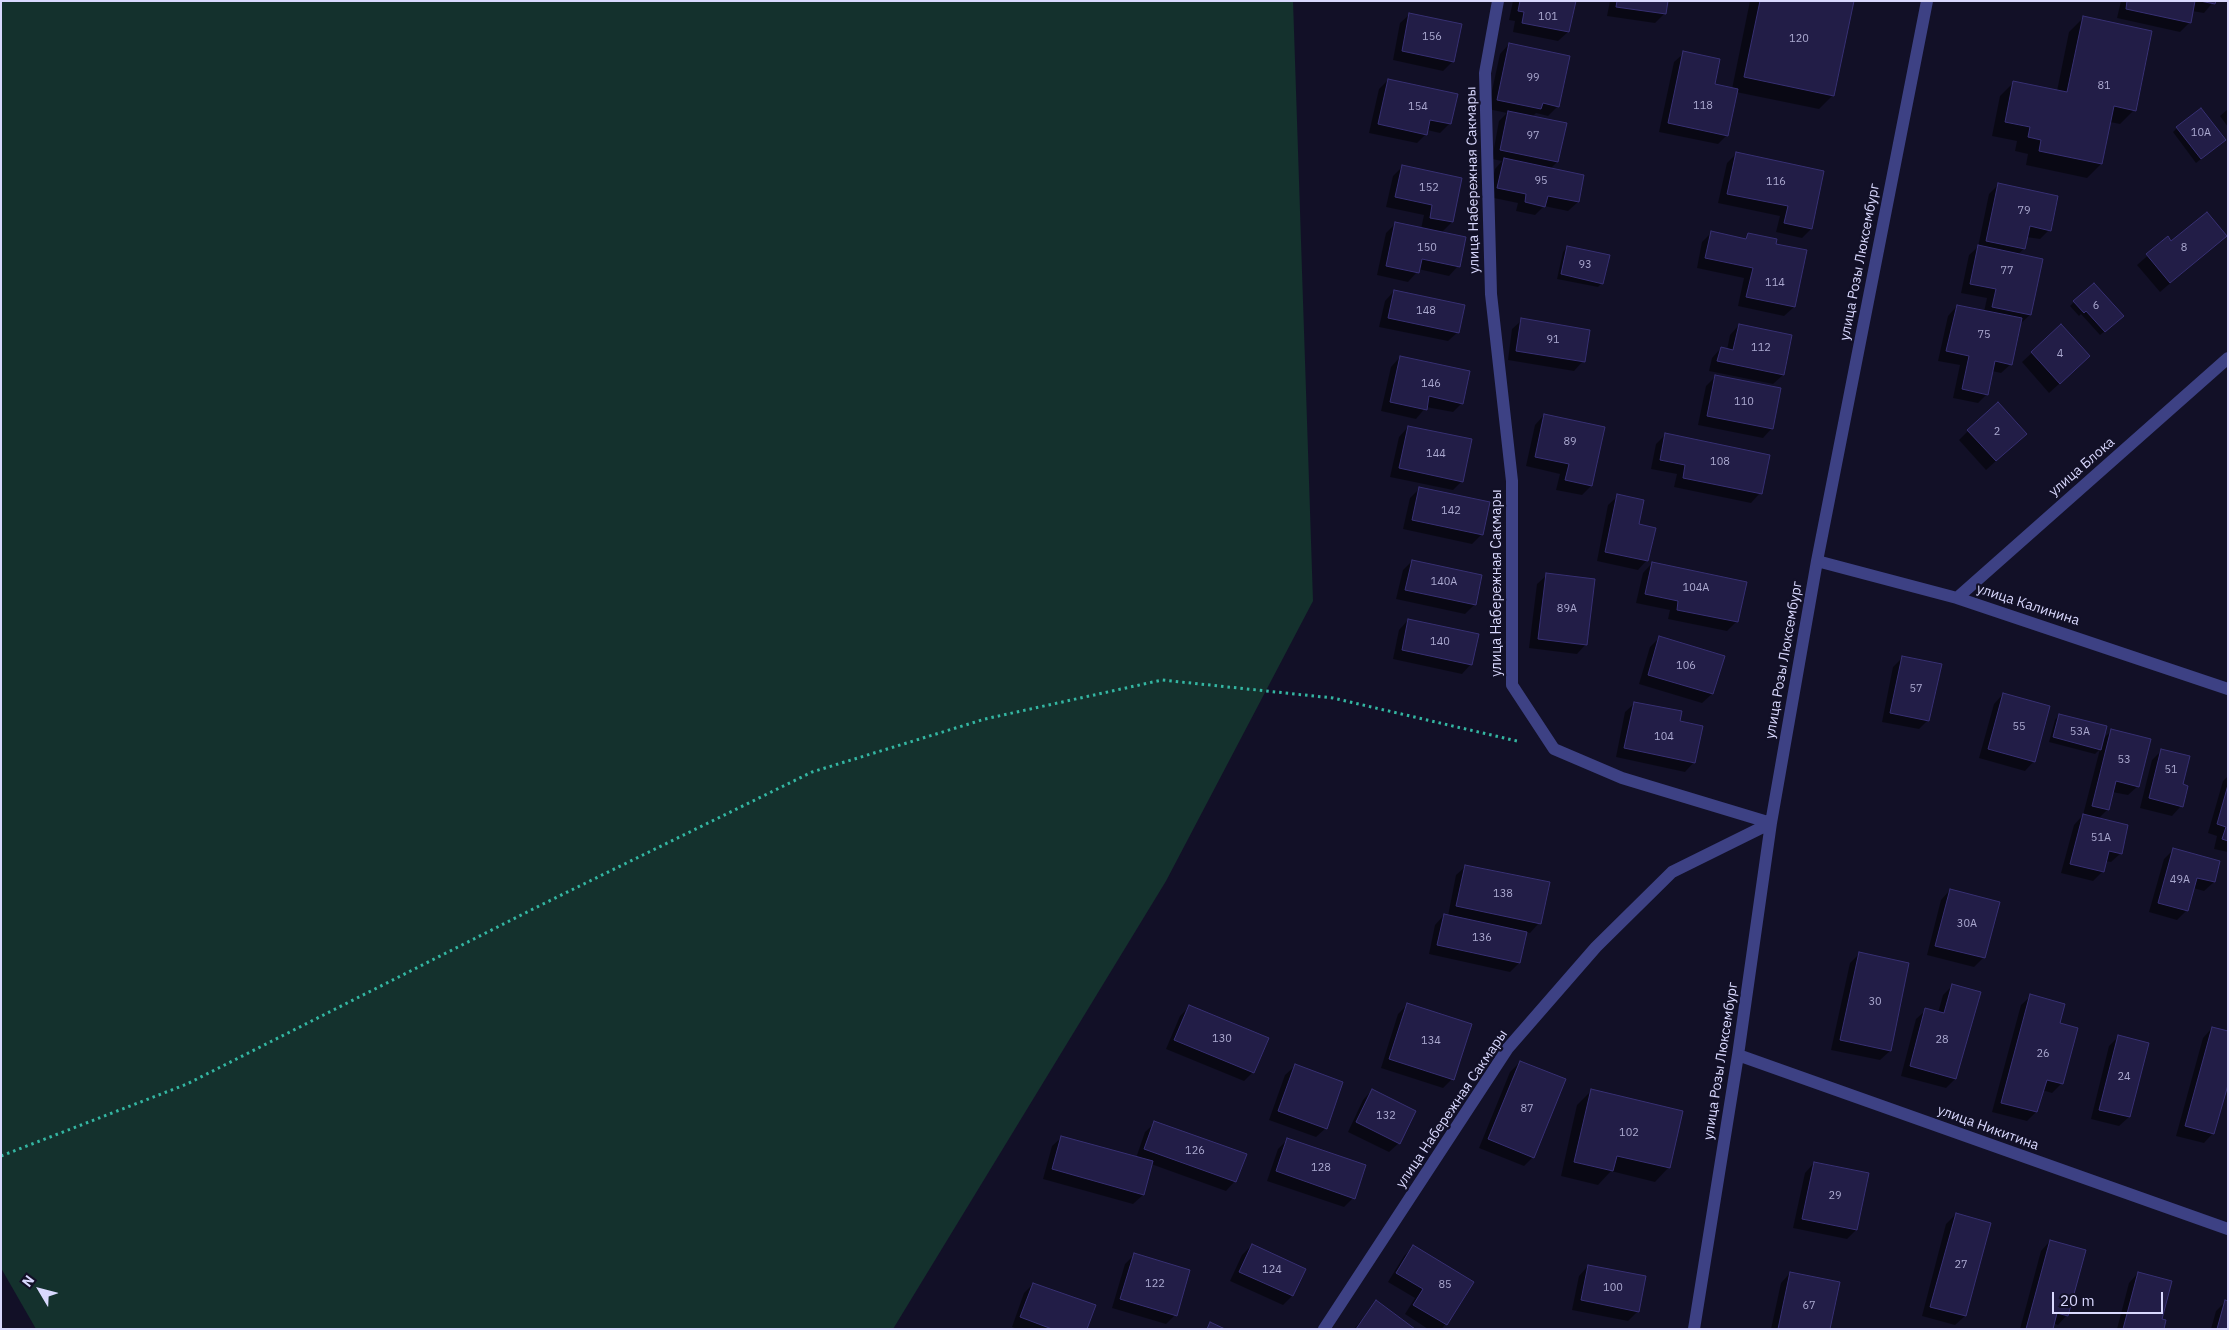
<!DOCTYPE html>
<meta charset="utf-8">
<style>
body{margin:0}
#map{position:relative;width:2229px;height:1330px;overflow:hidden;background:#121027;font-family:"IBM Plex Sans",sans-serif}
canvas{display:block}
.frame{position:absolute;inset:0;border:2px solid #d9d8fe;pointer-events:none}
.north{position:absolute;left:15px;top:1265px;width:50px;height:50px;-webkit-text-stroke:4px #121027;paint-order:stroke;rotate:307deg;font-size:14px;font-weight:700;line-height:20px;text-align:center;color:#d9d8fe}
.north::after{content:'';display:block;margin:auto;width:18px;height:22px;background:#d9d8fe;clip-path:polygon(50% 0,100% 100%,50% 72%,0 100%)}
.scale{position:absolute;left:2052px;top:1292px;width:111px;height:22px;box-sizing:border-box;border:2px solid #d9d8fe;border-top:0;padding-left:6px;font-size:15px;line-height:18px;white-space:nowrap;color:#d9d8fe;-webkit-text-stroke:4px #121027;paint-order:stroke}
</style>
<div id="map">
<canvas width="2229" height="1330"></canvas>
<div class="frame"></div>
<div class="north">N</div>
<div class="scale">20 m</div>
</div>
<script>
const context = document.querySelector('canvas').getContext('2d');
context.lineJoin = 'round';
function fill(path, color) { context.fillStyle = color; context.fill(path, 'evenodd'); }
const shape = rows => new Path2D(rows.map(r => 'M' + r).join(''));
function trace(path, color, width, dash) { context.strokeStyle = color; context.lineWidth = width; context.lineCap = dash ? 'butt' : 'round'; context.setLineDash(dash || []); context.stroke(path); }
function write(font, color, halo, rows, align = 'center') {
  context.font = font + ' "IBM Plex Sans",sans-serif'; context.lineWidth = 4.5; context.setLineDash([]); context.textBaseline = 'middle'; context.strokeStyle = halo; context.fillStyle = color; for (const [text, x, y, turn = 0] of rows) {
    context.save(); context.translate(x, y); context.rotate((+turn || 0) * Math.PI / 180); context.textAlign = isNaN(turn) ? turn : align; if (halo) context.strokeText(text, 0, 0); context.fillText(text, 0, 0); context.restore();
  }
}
fill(shape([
 [1,1,1293,1,1313,601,1166,881,893,1329,36,1329,1,1268]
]), '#14312d');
fill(shape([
 [1513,1,1574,1,1568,32,1558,41,1513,32,1515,21,1509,20],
 [1610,1,1666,1,1665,13,1655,23,1607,16],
 [1750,1,1853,1,1833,95,1819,109,1736,92,1727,135,1718,144,1659,132,1674,62,1684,53,1714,85,1732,89],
 [2121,1,2214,1,2204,13,2192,11,2190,22,2180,32,2117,18],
 [1410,14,1453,61,1443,71,1393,60,1400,23],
 [2083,18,2134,110,2120,124,2110,122,2101,164,2087,178,2026,165,2028,154,2015,151,2017,141,1992,136,2000,96,2014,82,2057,91,2069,32],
 [1509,44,1558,106,1548,116,1536,113,1532,117,1557,162,1550,169,1578,202,1568,211,1544,206,1535,215,1516,211,1518,203,1489,197,1495,169,1502,161,1492,159,1499,121,1507,113,1488,109,1500,54],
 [1388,80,1450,123,1440,133,1427,130,1426,134,1417,143,1369,133,1379,89],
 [2228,109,2228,127,2220,116],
 [2177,128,2220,144,2196,163,2173,132],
 [1736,154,1811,229,1802,238,1776,232,1780,216,1718,203,1727,163],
 [1402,167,1461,179,1452,222,1441,233,1458,266,1449,276,1418,269,1417,272,1408,282,1377,275,1386,233,1396,223,1421,229,1424,215,1386,207,1393,176],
 [1999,184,2049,230,2040,239,2026,237,2024,248,2018,255,2030,315,2020,324,2011,364,2001,373,1992,371,1987,394,1978,403,1953,398,1960,365,1938,361,1948,316,1957,306,1984,312,1987,298,1961,293,1969,255,1978,247,1989,194],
 [1711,233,1744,239,1749,235,1774,245,1794,307,1784,316,1738,306,1744,278,1697,268,1702,242],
 [2225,236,2160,292,2137,265,2168,238,2171,243],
 [1567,247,1602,283,1598,287,1557,279,1563,252],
 [1394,291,1458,332,1448,341,1379,327,1385,301],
 [2074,302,2118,320,2100,335,2081,314,2079,316,2070,306],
 [1522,320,1583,361,1574,371,1508,360,1512,329],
 [1739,325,1783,375,1773,384,1709,371,1712,358,1721,348,1727,350,1730,335],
 [2061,326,2079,366,2049,393,2022,362],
 [1400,357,1462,403,1453,412,1426,407,1416,419,1381,411,1391,367],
 [1715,377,1772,428,1763,438,1698,425,1706,386],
 [1544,415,1591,486,1582,495,1556,490,1560,474,1526,466,1535,425],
 [1408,427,1462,481,1453,490,1390,477,1399,437],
 [1968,431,2016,443,1986,470,1959,440],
 [1666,434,1760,493,1751,503,1674,487,1677,474,1651,469,1656,444],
 [1419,489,1482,534,1472,544,1403,529,1410,498],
 [1618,496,1638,525,1647,560,1638,570,1597,561,1608,505],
 [1412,561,1475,604,1465,614,1396,599,1403,570],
 [1652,563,1737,621,1727,631,1668,619,1670,610,1636,603,1643,573],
 [1547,575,1586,644,1577,654,1529,648,1537,584],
 [1408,620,1471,664,1462,674,1393,659,1399,630],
 [1659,638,1723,657,1712,694,1702,703,1639,684,1650,647],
 [1903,657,1928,720,1919,729,1882,722,1893,667],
 [2003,694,2034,761,2025,771,1979,758,1994,704],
 [1635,703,1678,722,1694,762,1685,772,1616,757,1625,712],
 [2059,715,2102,740,2111,731,2138,786,2128,795,2112,792,2108,809,2098,819,2121,853,2111,862,2105,861,2103,871,2093,881,2061,873,2074,825,2083,815,2100,749,2095,754,2049,742,2055,720],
 [2162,750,2181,785,2181,806,2172,816,2140,808,2152,760],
 [2228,776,2228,852,2214,849,2217,836,2208,833,2223,781],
 [2173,850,2219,862,2214,882,2204,891,2193,888,2187,910,2177,920,2149,912,2164,859],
 [1466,866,1539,923,1530,933,1526,932,1519,963,1510,972,1429,954,1435,925,1444,915,1448,916,1456,875],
 [1950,890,1984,957,1974,967,1927,955,1941,900],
 [1859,954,1908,964,1890,1051,1880,1060,1831,1050,1850,963],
 [1953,985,1955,1079,1946,1088,1901,1076,1916,1019,1926,1010,1938,1013,1943,995],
 [2031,996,2059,1024,2077,1029,2061,1084,2052,1093,2042,1090,2036,1112,2027,1121,1992,1112,2021,1005],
 [1408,1004,1452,1079,1443,1088,1381,1068,1398,1014],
 [1189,1007,1253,1072,1244,1081,1166,1049,1180,1016],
 [2212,1028,2213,1133,2204,1143,2176,1136,2203,1038],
 [2118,1037,2129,1117,2119,1126,2091,1119,2109,1046],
 [1520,1062,1533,1157,1524,1166,1479,1148,1510,1072],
 [1295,1066,1326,1128,1316,1137,1269,1120,1285,1075],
 [1372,1090,1399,1143,1389,1152,1348,1132,1363,1100],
 [1591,1091,1669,1167,1655,1182,1611,1171,1598,1185,1561,1176,1577,1105],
 [1155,1123,1235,1181,1226,1191,1151,1164,1143,1195,1133,1204,1043,1179,1052,1146,1062,1137,1136,1158,1145,1132],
 [1288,1139,1353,1198,1344,1207,1267,1181,1278,1149],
 [1814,1163,1856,1230,1847,1239,1793,1228,1805,1173],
 [1956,1214,1990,1224,1965,1316,1955,1325,1922,1316,1946,1224],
 [2050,1241,2067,1315,2058,1325,2053,1323,2051,1329,2020,1329,2041,1251],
 [1252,1245,1304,1270,1292,1296,1283,1305,1230,1281,1242,1255],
 [1414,1246,1472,1282,1442,1329,1428,1329,1405,1314,1415,1298,1388,1282,1404,1256],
 [1134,1255,1175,1315,1166,1324,1112,1308,1125,1264],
 [1588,1266,1638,1311,1628,1321,1572,1310,1579,1276],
 [1790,1273,1829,1329,1771,1329,1781,1283],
 [2138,1273,2160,1320,2163,1329,2117,1329,2129,1283],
 [1033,1284,1086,1329,1017,1329,1012,1327,1024,1293],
 [1377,1302,1413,1329,1354,1329],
 [2225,1302,2228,1329,2211,1329,2216,1311]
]), '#0007');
const building = shape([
 [1520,1,1576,1,1569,32,1522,23,1524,12,1518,11,1520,1],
 [1617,1,1668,1,1666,14,1616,7,1617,1],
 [1760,1,1854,1,1834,96,1744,77,1760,1],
 [2127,1,2195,1,2191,23,2126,9,2127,1],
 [2200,1,2216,1,2215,4,2200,1],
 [1409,13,1462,24,1454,62,1402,51,1409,13],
 [2083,16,2152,31,2136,111,2114,106,2102,164,2039,151,2041,140,2028,137,2030,127,2005,122,2013,81,2067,92,2083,16],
 [1509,43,1570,56,1559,107,1543,103,1541,109,1497,100,1509,43],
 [1683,51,1720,59,1715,84,1738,89,1728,136,1668,123,1683,51],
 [1388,79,1458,94,1451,124,1430,120,1427,135,1378,124,1388,79],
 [2201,108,2226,140,2201,159,2176,127,2201,108],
 [1508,111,1567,123,1558,162,1500,150,1508,111],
 [1736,152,1824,171,1812,229,1784,223,1788,206,1727,194,1736,152],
 [1504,158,1584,175,1579,202,1548,196,1545,207,1525,202,1526,194,1497,188,1504,158],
 [1402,165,1462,178,1453,222,1430,218,1432,205,1395,197,1402,165],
 [1998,183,2058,196,2051,231,2030,226,2025,249,1986,241,1998,183],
 [2207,212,2227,236,2170,283,2146,254,2168,236,2171,241,2207,212],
 [1395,222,1466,237,1460,267,1422,259,1419,273,1386,266,1395,222],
 [1711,231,1746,239,1748,233,1777,239,1776,244,1807,250,1795,307,1746,297,1753,268,1705,258,1711,231],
 [1978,245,2043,259,2031,315,1992,307,1996,289,1970,284,1978,245],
 [1567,246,1610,255,1603,284,1561,274,1567,246],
 [2094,283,2124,316,2105,332,2086,311,2084,313,2073,301,2094,283],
 [1394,290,1465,305,1459,333,1388,318,1394,290],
 [1957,305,2022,318,2012,365,1995,361,1988,395,1962,389,1969,356,1946,351,1957,305],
 [1521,318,1590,330,1585,362,1516,351,1521,318],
 [1739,324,1792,335,1784,375,1717,361,1721,347,1733,350,1739,324],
 [2061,324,2090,356,2060,384,2031,352,2061,324],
 [1400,356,1470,371,1463,404,1429,396,1427,410,1390,402,1400,356],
 [1715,375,1781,388,1773,429,1707,416,1715,375],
 [1998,402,2027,434,1996,461,1967,430,1998,402],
 [1544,414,1605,427,1592,486,1565,480,1569,464,1535,457,1544,414],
 [1408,426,1472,439,1463,482,1399,468,1408,426],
 [1665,433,1770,455,1762,494,1683,478,1685,465,1660,460,1665,433],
 [1419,487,1490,502,1483,535,1412,520,1419,487],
 [1617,494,1644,500,1639,524,1656,528,1648,561,1605,552,1617,494],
 [1412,560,1482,575,1476,605,1405,590,1412,560],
 [1652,562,1747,582,1738,622,1677,610,1678,601,1645,594,1652,562],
 [1546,573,1595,579,1587,645,1538,639,1546,573],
 [1408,619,1479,634,1472,665,1402,650,1408,619],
 [1659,636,1725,656,1713,694,1648,675,1659,636],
 [1902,656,1942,664,1929,721,1890,713,1902,656],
 [2003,693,2050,706,2035,762,1988,749,2003,693],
 [1634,702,1682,711,1680,721,1703,726,1695,763,1624,748,1634,702],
 [2059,714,2107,726,2101,750,2053,737,2059,714],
 [2111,729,2151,739,2139,787,2116,781,2109,810,2092,806,2111,729],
 [2161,749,2190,756,2183,784,2188,786,2183,807,2149,798,2161,749],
 [2228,785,2228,841,2222,839,2226,827,2217,824,2228,785],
 [2083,814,2128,825,2122,854,2109,851,2104,872,2070,864,2083,814],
 [2173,848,2220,861,2215,882,2197,878,2188,911,2158,903,2173,848],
 [1465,865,1550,882,1541,924,1456,906,1465,865],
 [1950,889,2000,902,1985,958,1935,946,1950,889],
 [1444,914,1527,932,1520,963,1437,945,1444,914],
 [1859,952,1909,963,1891,1051,1840,1040,1859,952],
 [1952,984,1981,992,1956,1079,1910,1066,1925,1008,1944,1013,1952,984],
 [2030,994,2065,1004,2060,1023,2078,1028,2063,1084,2047,1080,2037,1112,2001,1103,2030,994],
 [1407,1003,1472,1024,1454,1080,1389,1059,1407,1003],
 [1189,1005,1269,1038,1254,1073,1174,1040,1189,1005],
 [2212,1027,2228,1031,2228,1085,2214,1134,2185,1126,2212,1027],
 [2118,1035,2149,1043,2130,1117,2099,1110,2118,1035],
 [1520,1061,1566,1079,1534,1158,1488,1139,1520,1061],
 [1295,1064,1343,1082,1327,1129,1278,1111,1295,1064],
 [1372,1089,1416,1111,1400,1144,1356,1122,1372,1089],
 [1591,1089,1683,1111,1670,1168,1617,1156,1613,1171,1574,1162,1591,1089],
 [1154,1121,1247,1154,1236,1182,1144,1149,1154,1121],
 [1061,1136,1153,1161,1144,1195,1052,1169,1061,1136],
 [1287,1138,1366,1165,1355,1199,1276,1171,1287,1138],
 [1814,1162,1869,1173,1857,1230,1802,1219,1814,1162],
 [1956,1213,1991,1223,1966,1316,1930,1307,1956,1213],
 [2050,1240,2086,1250,2068,1316,2057,1313,2053,1329,2026,1329,2050,1240],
 [1252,1244,1306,1269,1293,1296,1239,1272,1252,1244],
 [1413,1245,1474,1282,1447,1325,1413,1305,1423,1289,1396,1273,1413,1245],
 [1134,1253,1190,1270,1177,1316,1120,1299,1134,1253],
 [1588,1265,1646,1276,1639,1312,1581,1300,1588,1265],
 [1790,1272,1840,1282,1830,1329,1778,1329,1790,1272],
 [2138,1272,2172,1281,2162,1319,2166,1320,2164,1329,2123,1329,2138,1272],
 [1033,1283,1096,1305,1087,1329,1052,1329,1020,1317,1033,1283],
 [1376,1300,1415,1329,1356,1329,1376,1300],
 [2225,1300,2228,1301,2228,1329,2217,1329,2225,1300],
 [1210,1322,1225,1329,1207,1329,1210,1322]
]);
fill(building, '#221d47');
trace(building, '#373073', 1);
trace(shape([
 [1,1156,187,1084,543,904,812,772,985,719,1162,680,1333,698,1517,741]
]), '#34b6a2', 3, [2.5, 4]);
trace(shape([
 [1498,1,1485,73,1491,294,1512,481,1512,685,1554,749,1622,778,1771,823],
 [1817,561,1957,598,2228,689],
 [1957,598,2228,358],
 [1738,1055,2228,1229],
 [1324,1329,1508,1048,1596,947,1672,872,1771,823],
 [1694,1329,1738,1055,1771,823,1817,561,1927,1]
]), '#3d4184', 12);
write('11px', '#aba9d0', null, [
 ["101",1548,17],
 ["156",1432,37],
 ["120",1799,39],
 ["99",1533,78],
 ["81",2104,86],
 ["118",1703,106],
 ["154",1418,107],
 ["10А",2201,133],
 ["97",1533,136],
 ["95",1541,181],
 ["116",1776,182],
 ["152",1429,188],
 ["79",2024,211],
 ["150",1427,248],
 ["8",2184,248],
 ["93",1585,265],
 ["77",2007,271],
 ["114",1775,283],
 ["6",2096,306],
 ["148",1426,311],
 ["75",1984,335],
 ["91",1553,340],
 ["112",1761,348],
 ["4",2060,354],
 ["146",1431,384],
 ["110",1744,402],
 ["2",1997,432],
 ["89",1570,442],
 ["144",1436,454],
 ["108",1720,462],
 ["142",1451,511],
 ["140А",1444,582],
 ["104А",1696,588],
 ["89А",1567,609],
 ["140",1440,642],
 ["106",1686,666],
 ["57",1916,689],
 ["55",2019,727],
 ["53А",2080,732],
 ["104",1664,737],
 ["53",2124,760],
 ["51",2171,770],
 ["51А",2101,838],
 ["49А",2180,880],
 ["138",1503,894],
 ["30А",1967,924],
 ["136",1482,938],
 ["30",1875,1002],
 ["130",1222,1039],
 ["28",1942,1040],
 ["134",1431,1041],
 ["26",2043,1054],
 ["24",2124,1077],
 ["87",1527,1109],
 ["132",1386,1116],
 ["102",1629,1133],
 ["126",1195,1151],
 ["128",1321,1168],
 ["29",1835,1196],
 ["27",1961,1265],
 ["124",1272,1270],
 ["122",1155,1284],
 ["85",1445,1285],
 ["100",1613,1288],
 ["67",1809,1306]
]);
write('14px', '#d9d8fe', '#121027', [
 ["улица Набережная Сакмары",1473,180,-91],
 ["улица Розы Люксембург",1860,262,-79],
 ["улица Блока",2082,467,-41],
 ["улица Набережная Сакмары",1497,583,-90],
 ["улица Калинина",2028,605,18],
 ["улица Розы Люксембург",1784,660,-80],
 ["улица Розы Люксембург",1721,1061,-81],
 ["улица Набережная Сакмары",1452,1109,-56],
 ["улица Никитина",1988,1128,20]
]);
</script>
